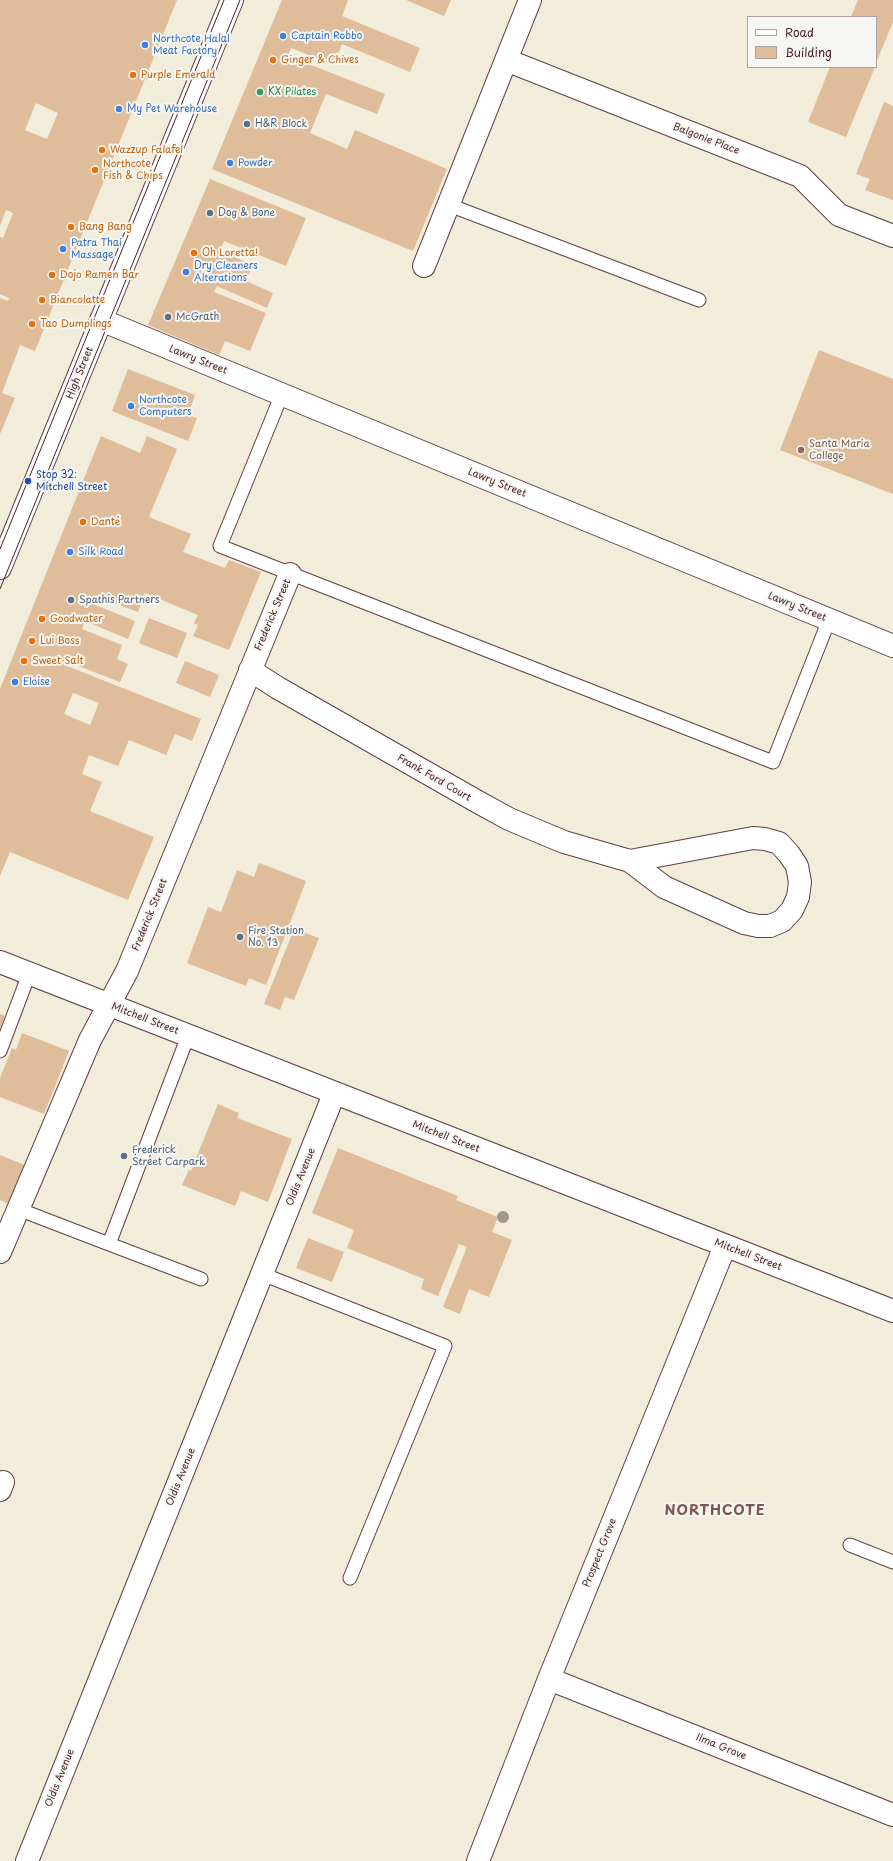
<!DOCTYPE html>
<meta charset="utf-8">
<style>
body{margin:0}
#map{position:relative;width:893px;height:1861px;overflow:hidden;background:#f2ecda;font-family:"Playpen Sans",sans-serif}
canvas{display:block}
.legend{position:absolute;left:747px;top:16px;width:130px;height:52px;box-sizing:border-box;background:#f6f6f2;border:1px solid #b1a0a2;margin:0;padding:5px 7px;list-style:none;font-size:12px;color:#4a1f2b}
.legend li{display:flex;align-items:center;gap:8px;height:20px}
.legend b{width:20px;border:1px solid #b1a0a2}
</style>
<div id="map">
<canvas width="893" height="1861"></canvas>
<ul class="legend">
<li><b style="height:5px;background:#fff"></b>Road</li>
<li><b style="height:11px;background:#dfbc9a"></b>Building</li>
</ul>
</div>
<script>
const context = document.querySelector('canvas').getContext('2d');
context.lineJoin = 'round';
function fill(path, color) { context.fillStyle = color; context.fill(path, 'evenodd'); }
const shape = rows => new Path2D(rows.map(r => 'M' + r).join(''));
function trace(path, color, width, dash) { context.strokeStyle = color; context.lineWidth = width; context.lineCap = dash ? 'butt' : 'round'; context.setLineDash(dash || []); context.stroke(path); }
function write(font, color, halo, rows, align = 'center') {
  context.font = font + ' "Playpen Sans",sans-serif'; context.lineWidth = 4; context.setLineDash([]); context.textBaseline = 'middle'; context.strokeStyle = halo; context.fillStyle = color; for (const [text, x, y, turn = 0] of rows) {
    context.save(); context.translate(x, y); context.rotate((+turn || 0) * Math.PI / 180); context.textAlign = isNaN(turn) ? turn : align; if (halo) context.strokeText(text, 0, 0); context.fillText(text, 0, 0); context.restore();
  }
}
fill(shape([
 [0,0,177,0,37,346,35,351,20,345,2,393,15,398,0,434,0,298,8,301,9,298,0,294,0,237,3,238,13,213,6,210,0,226],
 [36,103,58,113,47,139,25,130],
 [282,0,348,0,342,16,420,48,410,72,342,44,334,65,291,48,288,56,385,94,377,114,326,94,310,133,347,149,355,130,447,169,413,251,212,169],
 [406,0,451,0,444,16],
 [858,0,893,0,893,22,876,63,876,17,851,17],
 [830,67,875,67,846,137,808,122],
 [884,102,893,106,893,200,865,190,870,179,856,174],
 [210,179,306,218,286,266,224,241,220,251,253,265,246,281,273,293,267,308,217,286,214,292,266,313,250,351,225,341,219,355,148,325],
 [819,350,893,379,893,494,780,450],
 [128,369,195,395,188,415,197,418,188,441,112,411],
 [101,436,140,453,147,436,177,449,149,517,191,534,183,552,225,568,229,560,261,572,229,650,193,636,198,625,194,623,198,615,145,593,138,612,96,596,93,604,135,621,128,639,85,621,82,629,122,645,117,659,128,664,120,682,68,662,67,666,201,719,192,741,175,734,166,755,129,740,118,766,89,755,82,774,102,782,90,811,154,837,128,900,10,852,0,876,0,689],
 [73,693,99,703,90,725,64,714],
 [149,618,187,633,177,658,139,643],
 [185,661,219,675,210,697,176,683],
 [259,863,306,881,266,985,249,978,246,986,187,963,208,907,221,912,237,870,254,877],
 [294,929,319,938,294,1000,285,997,280,1010,264,1004],
 [0,1014,5,1016,0,1029],
 [22,1033,69,1051,44,1114,0,1097,0,1078,12,1048,16,1050],
 [218,1104,239,1113,237,1118,292,1139,268,1202,241,1191,235,1206,182,1185,189,1170,191,1171],
 [338,1148,458,1196,456,1200,498,1217,492,1232,512,1240,489,1297,469,1289,460,1314,443,1307,467,1247,459,1244,438,1296,421,1289,424,1279,347,1248,354,1230,312,1213],
 [0,1155,25,1165,9,1204,0,1200],
 [308,1238,344,1252,332,1282,296,1268]
]), '#dfbc9a');
const lane = shape([
 [449,205,699,300],
 [282,394,220,546,773,762,829,620],
 [188,1036,109,1244,201,1279],
 [0,1051,29,974],
 [18,1209,109,1244],
 [262,1274,445,1346,350,1578],
 [850,1545,893,1562]
]);
const street = shape([
 [506,60,800,176,839,215,893,236],
 [424,266,530,0],
 [101,320,893,646],
 [250,670,278,688,478,802,509,819,564,842,630,861,664,887,744,923,758,926,770,926,782,921,792,910,798,897,800,882,797,866,789,854,779,843,765,839,753,838,630,861],
 [0,962,893,1311],
 [0,1252,90,1040,127,971,290,574],
 [0,1490,3,1482],
 [549,1679,893,1815],
 [27,1861,334,1094],
 [478,1861,549,1679,725,1246]
]);
const secondary = shape([
 [0,568,232,0]
]);
trace(lane, '#633e45', 15);
trace(street, '#633e45', 24);
trace(secondary, '#633e45', 24);
trace(lane, '#fff', 13);
trace(street, '#fff', 22);
trace(secondary, '#fff', 22);
trace(shape([
 [0,549,224,0],
 [0,589,240,0]
]), '#4a1f2b', 1);
context.fillStyle = '#a0998a';
for (const [x, y] of [
 [503,1217]
]) { context.beginPath(); context.arc(x, y, 6, 0, 2 * Math.PI); context.fill(); }
for (const [x, y, r, color] of [
 [283,36,4,"#3f7fe0"],
 [145,45,4,"#3f7fe0"],
 [273,60,4,"#e8710a"],
 [133,75,4,"#e8710a"],
 [260,92,4,"#2e9e5b"],
 [119,109,4,"#3f7fe0"],
 [247,124,4,"#5c6f8a"],
 [102,150,4,"#e8710a"],
 [230,163,4,"#3f7fe0"],
 [95,170,4,"#e8710a"],
 [210,213,4,"#5c6f8a"],
 [71,227,4,"#e8710a"],
 [63,249,4,"#3f7fe0"],
 [194,253,4,"#e8710a"],
 [186,272,4,"#3f7fe0"],
 [52,275,4,"#e8710a"],
 [42,300,4,"#e8710a"],
 [168,317,4,"#5c6f8a"],
 [32,324,4,"#e8710a"],
 [131,406,4,"#3f7fe0"],
 [801,450,4,"#8d6e63"],
 [28,481,4,"#1a4fb4"],
 [83,522,4,"#e8710a"],
 [70,552,4,"#3f7fe0"],
 [71,600,4,"#5c6f8a"],
 [42,619,4,"#e8710a"],
 [32,641,4,"#e8710a"],
 [24,661,4,"#e8710a"],
 [15,682,4,"#3f7fe0"],
 [240,937,4,"#5c6f8a"],
 [124,1156,4,"#5c6f8a"]
]) { const dot = new Path2D(); dot.arc(x, y, r, 0, 2 * Math.PI); context.fillStyle = color; context.fill(dot); trace(dot, '#f6f6f2', 1.5); }
write('10px', '#366cbe', '#f6f6f2', [
 ["Captain Robbo",291,36],
 ["Northcote Halal",153,39],
 ["Meat Factory",153,51],
 ["My Pet Warehouse",127,109],
 ["Powder",238,163],
 ["Patra Thai",71,243],
 ["Massage",71,255],
 ["Dry Cleaners",194,266],
 ["Alterations",194,278],
 ["Northcote",139,400],
 ["Computers",139,412],
 ["Silk Road",78,552],
 ["Eloise",23,682]
], 'left');
write('10px', '#c56008', '#f6f6f2', [
 ["Ginger & Chives",281,60],
 ["Purple Emerald",141,75],
 ["Wazzup Falafel",110,150],
 ["Northcote",103,164],
 ["Fish & Chips",103,176],
 ["Bang Bang",79,227],
 ["Oh Loretta!",202,253],
 ["Dojo Ramen Bar",60,275],
 ["Biancolatte",50,300],
 ["Tao Dumplings",40,324],
 ["Danté",91,522],
 ["Goodwater",50,619],
 ["Lui Boss",40,641],
 ["Sweet Salt",32,661]
], 'left');
write('10px', '#27864d', '#f6f6f2', [
 ["KX Pilates",268,92]
], 'left');
write('10px', '#4e5e75', '#f6f6f2', [
 ["H&R Block",255,124],
 ["Dog & Bone",218,213],
 ["McGrath",176,317],
 ["Spathis Partners",79,600],
 ["Fire Station",248,931],
 ["No. 13",248,943],
 ["Frederick",132,1150],
 ["Street Carpark",132,1162]
], 'left');
write('10px', '#4a1f2b', '#f6f6f2', [
 ["Balgonie Place",706,139,21],
 ["Lawry Street",198,360,22],
 ["High Street",80,373,-68],
 ["Lawry Street",497,483,22],
 ["Lawry Street",797,607,22],
 ["Frederick Street",273,615,-67],
 ["Frank Ford Court",434,778,30],
 ["Frederick Street",150,915,-68],
 ["Mitchell Street",145,1019,21],
 ["Mitchell Street",446,1137,21],
 ["Oldis Avenue",301,1177,-68],
 ["Mitchell Street",748,1255,21],
 ["Oldis Avenue",181,1477,-68],
 ["Prospect Grove",600,1553,-68],
 ["Ilma Grove",721,1747,22],
 ["Oldis Avenue",60,1778,-68]
]);
write('10px', '#785e54', '#f6f6f2', [
 ["Santa Maria",809,444],
 ["College",809,456]
], 'left');
write('10px', '#164399', '#f6f6f2', [
 ["Stop 32:",36,475],
 ["Mitchell Street",36,487]
], 'left');
context.letterSpacing = '1px';
write('bold 14px', '#7e5652', '#f6f6f2', [
 ["NORTHCOTE",715,1511]
]);
context.letterSpacing = '0px';
</script>
